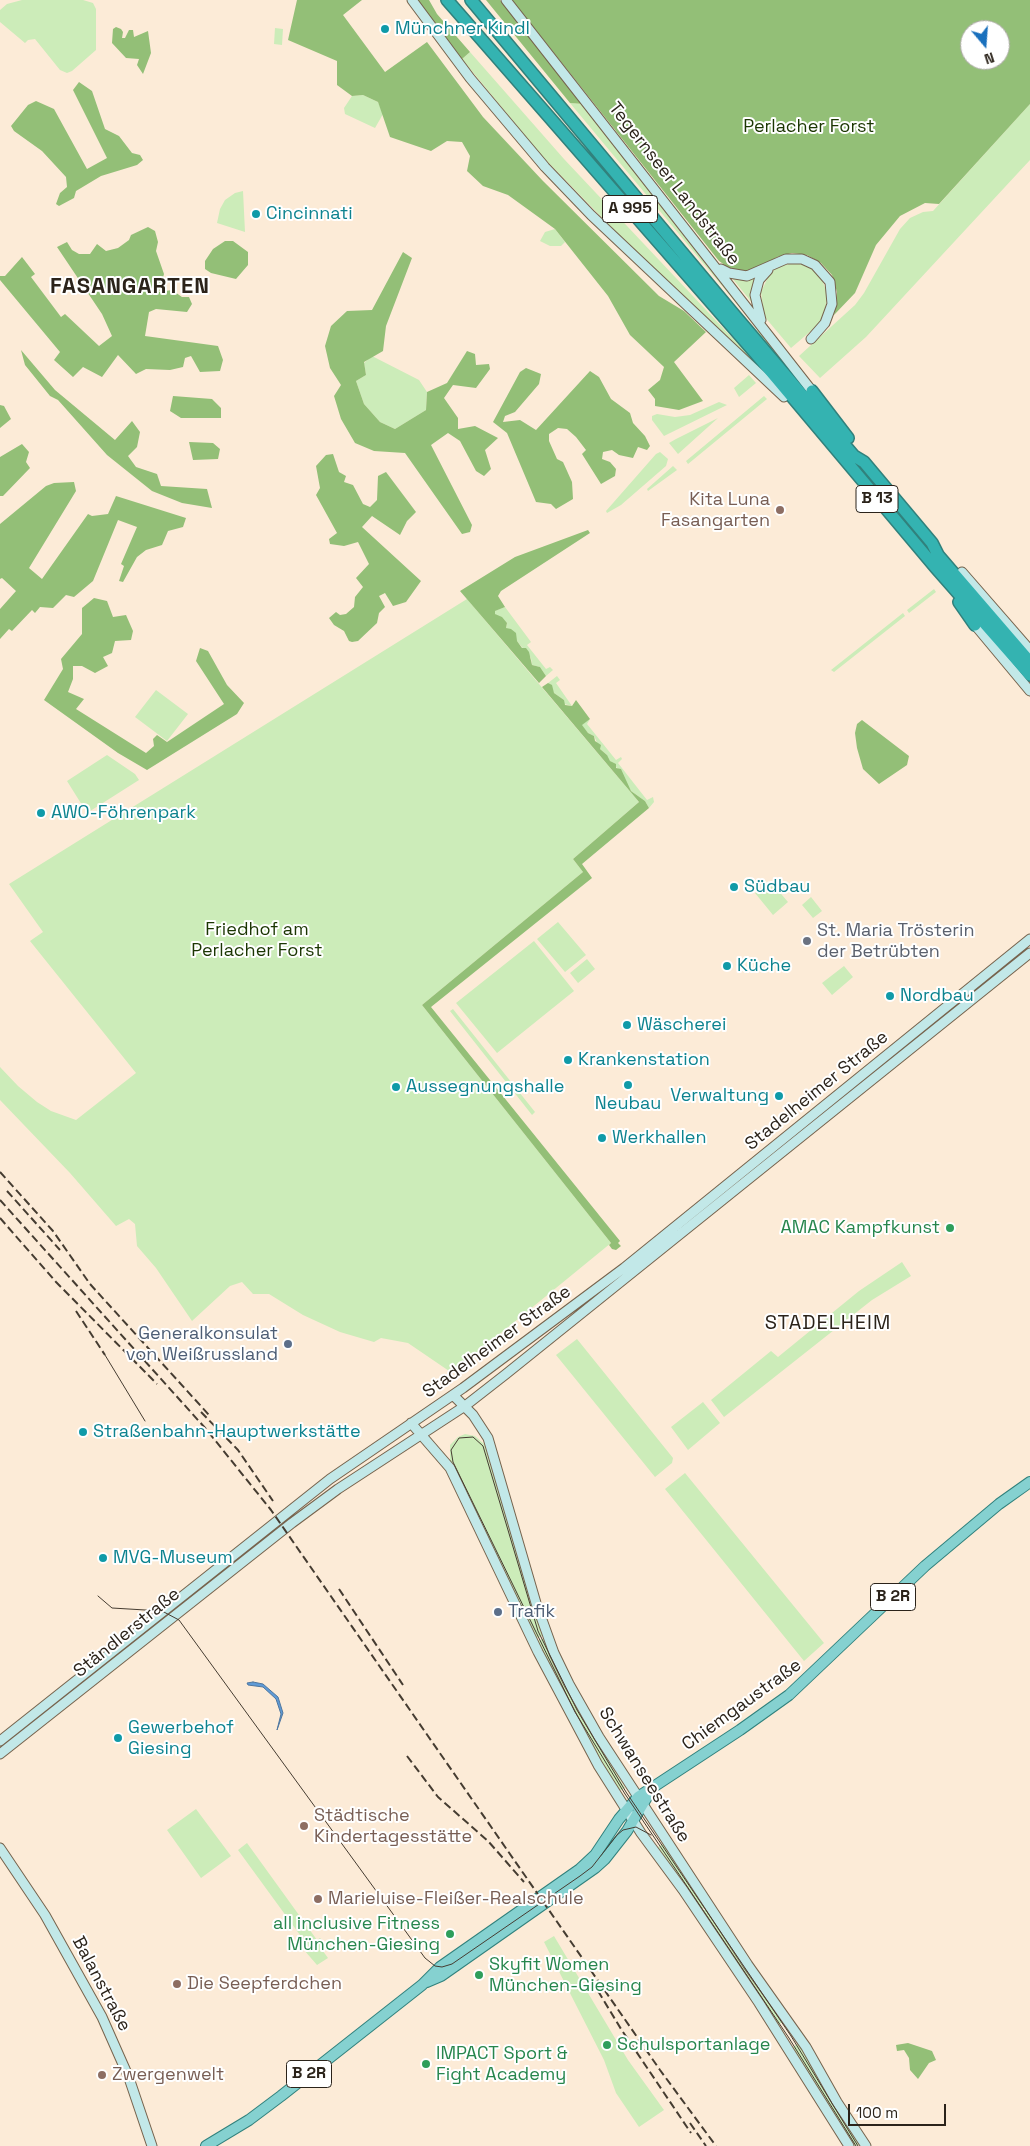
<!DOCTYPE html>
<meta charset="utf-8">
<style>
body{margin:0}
#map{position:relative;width:1030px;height:2146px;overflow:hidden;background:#fcebd7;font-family:"Space Grotesk",sans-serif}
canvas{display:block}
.north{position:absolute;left:960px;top:20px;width:50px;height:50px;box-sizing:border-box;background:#fff;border:1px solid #aaa7a3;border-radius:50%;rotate:162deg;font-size:14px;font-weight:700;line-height:20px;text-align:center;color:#2b231a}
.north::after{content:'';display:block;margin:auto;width:18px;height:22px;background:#1970bd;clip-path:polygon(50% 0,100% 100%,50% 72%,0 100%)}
.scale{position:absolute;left:848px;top:2104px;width:98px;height:22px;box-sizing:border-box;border:2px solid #2b231a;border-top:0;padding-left:6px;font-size:15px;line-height:18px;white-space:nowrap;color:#2b231a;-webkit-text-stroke:4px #fff;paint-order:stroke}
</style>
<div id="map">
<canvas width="1030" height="2146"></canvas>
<div class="north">N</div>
<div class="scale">100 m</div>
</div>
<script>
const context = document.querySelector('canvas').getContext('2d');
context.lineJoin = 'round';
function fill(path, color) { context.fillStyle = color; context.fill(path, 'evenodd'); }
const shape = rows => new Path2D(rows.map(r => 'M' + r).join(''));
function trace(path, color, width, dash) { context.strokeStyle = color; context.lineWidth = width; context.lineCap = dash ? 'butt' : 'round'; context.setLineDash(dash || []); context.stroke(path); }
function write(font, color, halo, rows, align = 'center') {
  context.font = font + ' "Space Grotesk",sans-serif'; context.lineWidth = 4; context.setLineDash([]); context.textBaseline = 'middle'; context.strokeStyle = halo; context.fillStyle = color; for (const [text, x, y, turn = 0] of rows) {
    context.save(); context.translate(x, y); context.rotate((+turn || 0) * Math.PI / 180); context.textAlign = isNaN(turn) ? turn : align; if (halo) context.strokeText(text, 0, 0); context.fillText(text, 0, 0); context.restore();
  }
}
fill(shape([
 [22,0,83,0,93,3,96,9,96,50,72,71,67,73,60,70,35,39,28,40,25,43,0,22,0,10,7,4],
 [275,28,283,29,282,45,274,44],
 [470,52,564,159,787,396,611,227,541,155,462,59],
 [363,95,378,102,383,114,375,128,345,114,344,108,352,96],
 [570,103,584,104,784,358,781,360,758,333,757,328],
 [1030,104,1030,160,866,337,820,378,799,356,855,305,864,293,900,229,910,218,923,212,933,211],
 [243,191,245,232,217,223,220,209,225,200,235,193],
 [555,229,565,242,561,246,550,246,540,241,545,232],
 [796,262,808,266,820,274,828,296,823,317,819,324,791,348,764,316,761,292,770,273,778,267],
 [759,275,753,304,732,278,743,279],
 [372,356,419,380,427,392,426,410,395,429,380,422,364,404,356,381,366,375,364,363],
 [749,375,756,383,739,397,734,388],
 [764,396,767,399,688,464,686,461],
 [719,402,727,405,664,436,652,420,652,416,657,414,675,417,690,415],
 [718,418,678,454,669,443,676,439],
 [660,452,668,459,666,466,621,505,607,513,606,511,656,454],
 [673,466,677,470,648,491,647,489],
 [934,589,936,592,909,613,907,610],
 [467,599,639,802,573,859,583,872,422,1005,611,1243,452,1373,408,1343,381,1338,374,1342,340,1332,303,1315,269,1294,253,1294,242,1282,230,1286,192,1321,156,1268,137,1246,135,1224,129,1219,116,1226,70,1173,0,1100,0,1067,18,1086,37,1102,51,1111,76,1120,136,1073,30,941,43,932,9,884],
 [505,607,531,642,527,645,546,669,550,667,553,670,546,676,540,667,532,665,531,658,506,628,507,623,495,614,494,611],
 [903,613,905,616,834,672,831,670],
 [557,676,560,680,556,683,572,706,564,704,564,700,554,693,548,683],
 [156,690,188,714,167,741,135,717],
 [590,719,587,724,616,760,621,757,622,759,618,763,647,800,653,797,654,802,649,808,645,801,631,791,618,769,607,758,607,755,600,749,594,736,588,733,581,725],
 [107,755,135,774,139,780,87,813,67,781],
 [770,881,788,902,773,915,755,893],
 [811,897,822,911,813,918,802,905],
 [558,922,586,955,565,972,537,939],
 [534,941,574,991,497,1053,456,1003],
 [587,959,595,969,578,983,570,973],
 [844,966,853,977,832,995,822,983],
 [453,1009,535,1112,532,1115,450,1011],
 [902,1262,911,1276,872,1300,724,1417,711,1400,771,1351,778,1357,859,1291],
 [577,1339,673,1458,672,1463,655,1477,556,1355],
 [703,1402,720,1423,688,1450,671,1427],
 [465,1434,475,1436,484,1444,542,1632,542,1636,534,1639,450,1462,450,1445,458,1437],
 [685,1473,824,1643,804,1661,665,1489],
 [545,1638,606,1757,625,1788,619,1791,576,1720,539,1644,537,1641],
 [196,1809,231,1856,201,1878,167,1830],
 [655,1828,705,1907,700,1910,658,1847,663,1844],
 [247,1843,317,1940,320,1938,322,1940,323,1944,320,1947,328,1958,317,1965,304,1950,308,1946,238,1850],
 [707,1908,784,2021,776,2026,702,1912],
 [554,1936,628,2060,664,2110,639,2127,616,2093,604,2060,544,1942],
 [797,2044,800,2046,862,2145,852,2146,792,2048]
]), '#ccecb9');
fill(shape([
 [297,0,362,0,343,15,385,72,427,42,483,117,543,181,659,296,684,311,706,332,674,362,703,401,679,410,655,406,655,399,648,390,660,380,664,367,630,335,608,296,555,229,508,195,483,186,467,171,470,156,462,142,447,141,431,151,390,137,378,102,363,95,352,96,337,85,337,61,288,40],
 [417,0,429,0,437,14,470,52,462,59],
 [486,0,500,0,584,104,570,103],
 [512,0,1030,0,1030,104,939,204,925,203,900,216,876,245,855,293,834,315,837,292,832,275,821,263,807,255,792,253,777,257,761,267,745,272,732,270,719,261],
 [970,30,1000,30,1000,60,970,60],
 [116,27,121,29,123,32,122,38,125,38,129,30,133,30,134,37,148,31,151,53,143,74,137,65,139,59,126,58,112,43,113,29],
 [79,82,92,91,105,129,119,136,132,153,140,155,143,160,137,165,101,176,76,191,74,198,59,206,56,204,60,193,67,187,66,177,42,151,14,131,11,126,28,105,36,101,54,109,87,169,107,158,73,90],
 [148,227,155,231,158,242,156,251,164,274,159,292,172,290,182,297,189,297,192,304,187,312,156,309,149,312,145,336,218,346,223,360,220,371,200,372,191,356,185,358,183,367,170,370,146,369,136,374,118,355,102,377,83,367,73,377,54,360,60,352,0,280,0,276,5,276,22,257,35,274,31,277,61,317,65,314,99,346,112,336,102,314,57,247,67,242,72,250,79,254,90,254,97,244,106,251,118,248,129,240,131,235],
 [225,241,233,241,248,252,248,265,236,279,211,273,205,269,205,261,213,249],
 [403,252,412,258,386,326,383,351,364,362,366,375,356,381,364,404,380,422,395,429,426,410,427,392,447,383,467,351,475,354,476,365,489,364,490,369,476,388,453,385,444,398,458,418,458,429,475,426,498,438,485,450,491,469,484,476,476,471,460,441,448,433,431,445,472,525,470,532,462,534,405,453,374,451,355,443,341,419,334,396,341,385,330,368,325,346,331,326,347,311,372,310],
 [21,350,55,390,115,440,132,421,140,432,137,447,128,456,136,467,157,474,161,486,207,489,212,508,182,503,152,491,107,455,58,400,50,396,25,365],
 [526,368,541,374,539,384,515,412,505,416,503,422,520,420,536,430,590,371,599,377,611,399,630,413,633,423,645,436,650,446,647,450,638,447,633,458,619,455,612,450,603,452,602,459,610,462,616,469,615,476,601,484,582,454,586,450,576,437,567,429,558,428,549,434,549,441,557,459,563,462,572,482,573,499,556,509,551,504,536,502,507,433,493,422,520,372],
 [173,396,212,399,221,408,221,418,181,418,170,411],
 [0,405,4,406,11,419,0,428],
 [189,442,213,443,220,449,218,459,193,460],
 [22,444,29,452,26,462,30,468,3,496,0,496,0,457],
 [333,454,339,472,346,476,344,482,353,485,363,504,370,507,377,500,378,476,386,472,416,512,407,521,400,535,372,516,362,527,421,581,406,602,393,606,385,593,379,596,385,607,379,613,377,623,358,641,352,642,349,641,344,631,334,625,329,618,336,612,340,615,346,614,354,607,355,597,363,587,356,578,369,564,358,542,344,546,330,544,329,539,337,533,316,495,320,488,316,466,326,455],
 [74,482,76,491,29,568,42,579,88,514,92,516,108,514,116,496,186,518,183,527,168,531,162,545,146,550,137,557,123,582,119,581,124,566,121,564,137,527,118,520,93,581,74,597,66,595,53,608,40,607,35,613,32,610,12,631,9,629,0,639,0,609,16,591,2,578,0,579,0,524,46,486,54,483],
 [588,530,590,533,501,591,498,596,505,607,495,611,495,614,502,617,507,623,506,628,511,629,516,633,517,641,522,648,526,648,529,652,532,665,540,667,546,676,539,683,460,591,515,557],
 [94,598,107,601,113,617,126,615,133,631,131,640,115,641,112,653,103,657,108,666,95,673,82,666,73,666,73,679,68,692,84,699,76,709,146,753,154,746,153,739,157,735,167,742,224,704,196,661,200,648,208,651,227,685,244,703,237,714,147,770,118,753,44,700,63,669,61,659,82,634,82,608],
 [548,683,552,685,554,693,564,700,565,705,572,706,576,700,590,719,582,725,588,733,594,736,595,741,601,745,600,749,607,755,610,761,616,764,616,768,621,769,631,791,645,801,649,808,582,864,592,878,431,1007,620,1241,618,1243,621,1246,616,1250,612,1249,609,1245,611,1243,422,1005,583,872,573,859,639,802,542,687],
 [862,720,909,756,907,765,879,784,863,769,857,748,855,733,857,724],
 [908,2043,932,2051,936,2060,929,2063,918,2079,910,2070,909,2058,904,2050,897,2051,896,2045]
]), '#93bf77');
const water = shape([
 [253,1682,263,1684,278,1697,283,1713,277,1730,281,1714,276,1699,263,1687,248,1685,247,1683,253,1682]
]);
fill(water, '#5e9ad6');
trace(water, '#4f769e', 1);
const secondary = shape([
 [412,0,470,78,545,167,591,215,784,397],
 [506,0,812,391],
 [721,269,729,273,747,276,786,259,802,259,815,265,830,282,832,304,825,323,811,339],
 [761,320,755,295,759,280,768,270],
 [962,572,1030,650],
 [975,625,1030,691],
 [453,1395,473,1415,488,1438,536,1603,554,1653,569,1684,599,1737,748,1965,806,2047,837,2102,866,2146],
 [411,1423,450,1468,538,1652,598,1765,641,1833,683,1890,759,2003,849,2146],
 [0,1741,330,1479,463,1388,624,1268,1030,939],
 [0,1754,292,1523,338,1489,465,1406,506,1374,1030,953],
 [0,1848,45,1915,102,2017,129,2078,152,2146]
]);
const primary = shape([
 [427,1982,441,1976,595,1868,605,1859,627,1831,650,1792],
 [206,2146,249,2120,281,2096,422,1985,440,1967,580,1869,595,1855,619,1819,638,1797,740,1730,789,1695,925,1566,999,1504,1030,1482]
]);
const highway = shape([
 [447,0,756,354,936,568,1030,675],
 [471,0,731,311,854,456,864,462,932,543,938,555,1030,662],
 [812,391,848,438],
 [959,602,975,625]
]);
trace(secondary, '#76634d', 11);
trace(primary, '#31817c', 12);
trace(highway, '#31817c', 14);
trace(secondary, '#c2e8e8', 9);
trace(primary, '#85d1d0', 10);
trace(highway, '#34b3b1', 11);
trace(shape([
 [105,1355,145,1421],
 [98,1596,112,1608,162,1611,179,1620,425,1958,435,1966,442,1967,452,1964,580,1876,592,1867,617,1835,623,1830,636,1827,651,1835],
 [856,2146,789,2038,625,1794,575,1712,453,1462,451,1450,459,1438,473,1437,483,1446,538,1631,577,1710,626,1792,791,2036,858,2146]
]), '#453c31', 1);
trace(shape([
 [0,1172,53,1231,90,1284,209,1415],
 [7,1191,60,1250],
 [0,1200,206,1429,271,1510,660,2070,716,2146],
 [0,1218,56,1282,157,1384],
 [76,1311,105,1355],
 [201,1412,238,1450,273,1501],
 [339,1589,403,1685],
 [407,1756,438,1797,488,1841,524,1882],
 [598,1991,621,2029,691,2133],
 [690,2123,706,2146]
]), '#453c31', 2, [8, 4]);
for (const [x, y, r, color] of [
 [385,29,5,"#0f9aa8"],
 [256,214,5,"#0f9aa8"],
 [780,510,5,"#8d6e63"],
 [41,813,5,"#0f9aa8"],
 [734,887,5,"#0f9aa8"],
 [807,941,5,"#6b7280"],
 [727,966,5,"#0f9aa8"],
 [890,996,5,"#0f9aa8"],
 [627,1025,5,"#0f9aa8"],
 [568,1060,5,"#0f9aa8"],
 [628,1085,5,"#0f9aa8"],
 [396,1087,5,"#0f9aa8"],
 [779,1096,5,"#0f9aa8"],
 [602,1138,5,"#0f9aa8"],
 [950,1228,5,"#2e9e5b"],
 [288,1344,5,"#5c6f8a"],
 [83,1432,5,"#0f9aa8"],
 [103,1558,5,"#0f9aa8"],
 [498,1612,5,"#5c6f8a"],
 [118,1738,5,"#0f9aa8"],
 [304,1826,5,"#8d6e63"],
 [318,1899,5,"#8d6e63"],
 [450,1934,5,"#2e9e5b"],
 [479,1975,5,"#2e9e5b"],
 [177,1984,5,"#8d6e63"],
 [607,2045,5,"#2e9e5b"],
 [426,2064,5,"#2e9e5b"],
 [102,2075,5,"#8d6e63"]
]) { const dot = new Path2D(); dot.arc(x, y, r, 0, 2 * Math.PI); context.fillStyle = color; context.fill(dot); trace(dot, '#fff', 2); }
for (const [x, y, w] of [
 [630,209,55],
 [877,499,42],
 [893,1597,45],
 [309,2074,45]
]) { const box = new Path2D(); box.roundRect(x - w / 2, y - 13.5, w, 27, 4); context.fillStyle = '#fff'; context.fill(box); trace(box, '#2b231a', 1); }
write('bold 16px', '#2b231a', null, [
 ["A 995",630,209],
 ["B 13",877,499],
 ["B 2R",893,1597],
 ["B 2R",309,2074]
]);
write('18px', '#0d838f', '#fff', [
 ["Münchner Kindl",395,29],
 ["Cincinnati",266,214],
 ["AWO-Föhrenpark",51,813],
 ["Südbau",744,887],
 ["Küche",737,966],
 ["Nordbau",900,996],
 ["Wäscherei",637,1025],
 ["Krankenstation",578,1060],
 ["Aussegnungshalle",406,1087],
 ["Verwaltung",769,1096,"right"],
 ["Neubau",628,1104,"center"],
 ["Werkhallen",612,1138],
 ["Straßenbahn-Hauptwerkstätte",93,1432],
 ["MVG-Museum",113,1558],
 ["Gewerbehof",128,1728],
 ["Giesing",128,1749]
], 'left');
write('18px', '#1b3602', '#fff', [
 ["Perlacher Forst",809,127],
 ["Friedhof am",257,930],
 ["Perlacher Forst",257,951]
]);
write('18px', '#2b231a', '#fff', [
 ["Tegernseer Landstraße",674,184,52],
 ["Stadelheimer Straße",817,1091,-39],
 ["Stadelheimer Straße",497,1342,-36],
 ["Ständlerstraße",127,1633,-39],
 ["Chiemgaustraße",742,1705,-36],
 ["Schwanseestraße",644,1775,58],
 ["Balanstraße",101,1984,62]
]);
write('18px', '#785e54', '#fff', [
 ["Kita Luna",770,500,"right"],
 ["Fasangarten",770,521,"right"],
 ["Städtische",314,1816],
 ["Kindertagesstätte",314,1837],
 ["Marieluise-Fleißer-Realschule",328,1899],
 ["Die Seepferdchen",187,1984],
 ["Zwergenwelt",112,2075]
], 'left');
write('18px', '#5b616d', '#fff', [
 ["St. Maria Trösterin",817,931],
 ["der Betrübten",817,952]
], 'left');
write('18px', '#27864d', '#fff', [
 ["AMAC Kampfkunst",940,1228,"right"],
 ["all inclusive Fitness",440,1924,"right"],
 ["München-Giesing",440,1945,"right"],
 ["Skyfit Women",489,1965],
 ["München-Giesing",489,1986],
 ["Schulsportanlage",617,2045],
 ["IMPACT Sport &",436,2054],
 ["Fight Academy",436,2075]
], 'left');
write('18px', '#4e5e75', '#fff', [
 ["Generalkonsulat",278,1334],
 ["von Weißrussland",278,1355],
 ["Trafik",508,1612,"left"]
], 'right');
context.letterSpacing = '1px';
write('20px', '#2b231a', '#fff', [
 ["STADELHEIM",828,1324]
]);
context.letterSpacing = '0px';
context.letterSpacing = '1px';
write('bold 22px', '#2b231a', '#fff', [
 ["FASANGARTEN",130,287]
]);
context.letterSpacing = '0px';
</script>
